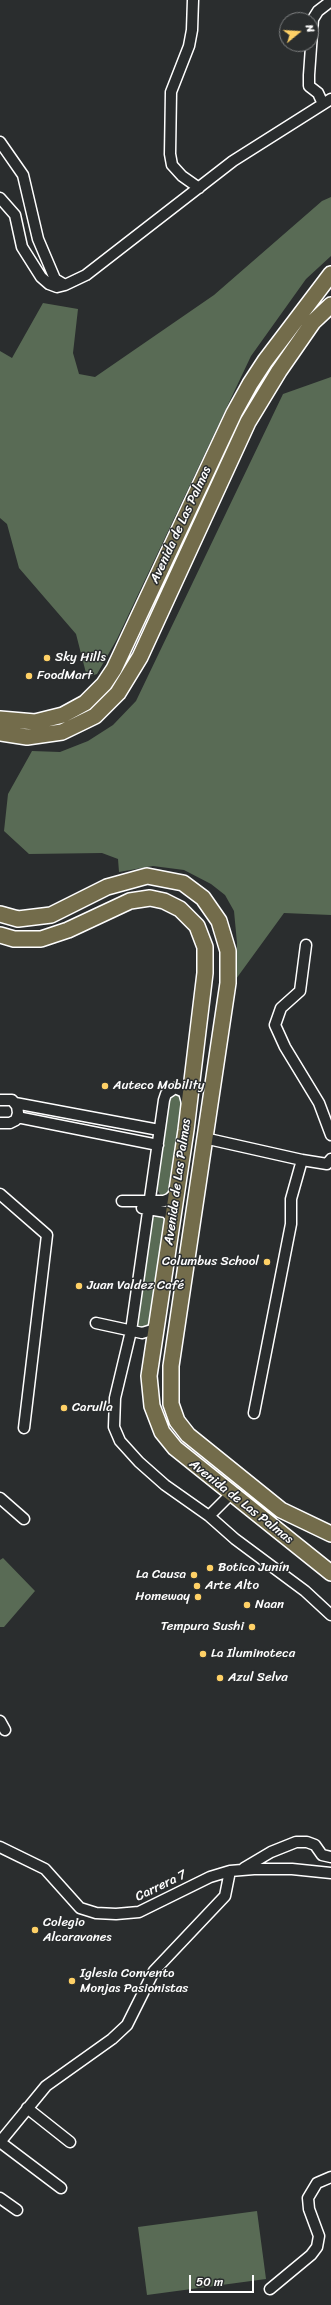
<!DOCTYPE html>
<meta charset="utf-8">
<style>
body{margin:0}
#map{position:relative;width:331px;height:2305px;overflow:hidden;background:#2a2d2e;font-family:Sriracha,sans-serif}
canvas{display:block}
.north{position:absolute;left:279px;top:12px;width:40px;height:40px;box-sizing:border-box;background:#2a2d2e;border:1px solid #7f8182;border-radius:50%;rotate:72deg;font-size:11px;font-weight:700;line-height:16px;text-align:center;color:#fff}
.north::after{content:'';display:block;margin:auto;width:14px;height:18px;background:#ffd166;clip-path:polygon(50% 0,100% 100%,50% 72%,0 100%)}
.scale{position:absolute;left:189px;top:2275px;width:65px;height:18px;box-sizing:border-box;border:2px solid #fff;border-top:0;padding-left:5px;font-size:12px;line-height:14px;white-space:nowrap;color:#fff;-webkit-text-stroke:3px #2a2d2e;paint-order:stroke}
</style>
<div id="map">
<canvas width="331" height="2305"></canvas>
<div class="north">N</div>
<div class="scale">50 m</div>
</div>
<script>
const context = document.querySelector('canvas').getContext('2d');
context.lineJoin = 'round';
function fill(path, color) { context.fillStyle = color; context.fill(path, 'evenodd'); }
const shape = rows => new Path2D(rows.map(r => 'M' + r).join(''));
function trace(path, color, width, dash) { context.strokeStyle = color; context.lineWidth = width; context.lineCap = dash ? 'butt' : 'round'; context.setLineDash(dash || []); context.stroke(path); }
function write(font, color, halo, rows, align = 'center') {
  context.font = font + ' Sriracha,sans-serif'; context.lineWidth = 3; context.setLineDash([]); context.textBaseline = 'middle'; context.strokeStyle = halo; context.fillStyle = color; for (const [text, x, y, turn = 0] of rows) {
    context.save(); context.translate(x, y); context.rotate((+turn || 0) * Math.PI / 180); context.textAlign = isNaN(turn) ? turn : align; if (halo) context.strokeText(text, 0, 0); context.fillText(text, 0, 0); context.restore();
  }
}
fill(shape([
 [331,197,331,256,306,279,251,356,117,639,97,674,87,677,76,634,19,568,7,524,0,518,0,351,12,358,43,303,78,309,73,353,79,374,95,377,214,295,322,201],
 [331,377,331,915,284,913,236,979,237,943,234,911,225,895,211,884,184,870,153,866,119,872,118,859,102,853,29,854,4,831,8,794,32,751,60,752,88,741,113,725,136,701,283,394],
 [174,1091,183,1097,172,1189,167,1196,161,1196,157,1189,169,1097],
 [156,1215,166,1217,150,1323,145,1327,139,1327,136,1319,153,1219],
 [3,1558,35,1591,4,1627,0,1627,0,1560],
 [257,2211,266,2279,147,2295,138,2227]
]), '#596b55');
const street = shape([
 [193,0,192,30,189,46,171,92,170,154,172,165,182,176,199,188],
 [323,104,318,93,309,86,309,75,313,19,318,11,331,1],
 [0,142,23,175,38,239,55,279,65,285],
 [0,198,15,215,22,247,41,277,49,284,57,287,65,285,86,275,233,161,331,99],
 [306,945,300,991,281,1008,275,1025,285,1047,319,1103,331,1135],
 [0,1100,12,1100,17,1106,18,1113,16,1120,10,1123,0,1123],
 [15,1103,159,1130],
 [187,1103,184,1092,175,1088,166,1094,164,1100,131,1331,115,1398,114,1427,120,1441,139,1462,165,1485,209,1516,232,1493],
 [17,1117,158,1145],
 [204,1138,302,1160,291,1199,291,1224,254,1413],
 [302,1160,327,1164,331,1159],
 [0,1194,47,1235,24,1428],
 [122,1201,164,1201,169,1199,177,1192],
 [142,1208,166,1212,173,1220],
 [96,1323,142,1333,152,1330,156,1323],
 [0,1498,24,1519],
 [209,1516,235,1539,305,1591,331,1615],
 [0,1721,5,1730],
 [0,1847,45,1869,80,1908,96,1913,116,1914,139,1912,210,1877,230,1871,254,1869,292,1869,331,1873],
 [244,1868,271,1852,296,1842,307,1842,315,1845,322,1855,331,1857],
 [27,2108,70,2142],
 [0,2142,46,2086,112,2039,127,2025,154,1971,225,1896,230,1871],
 [0,2142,61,2188],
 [0,2198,17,2210],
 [270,2289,311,2255,317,2247,319,2236,309,2209,308,2198,317,2183,331,2177]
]);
const primary = shape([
 [0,719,35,722,63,715,85,703,104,684,114,669,234,413,250,384,265,361,331,274],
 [0,733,27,737,62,732,95,716,118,693,140,657,248,422,279,371,313,322,331,305],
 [0,914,18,919,51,915,107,887,147,876,183,883,203,898,219,921,228,951,228,983,171,1366,171,1404,177,1421,188,1435,281,1510,331,1534],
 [0,935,14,939,41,939,68,930,130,901,150,898,164,901,180,909,197,926,205,947,205,973,186,1130,149,1376,152,1406,162,1432,175,1448,331,1573]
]);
trace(street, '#fff', 13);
trace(primary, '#fff', 18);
trace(street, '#2a2d2e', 10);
trace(primary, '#736c4b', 15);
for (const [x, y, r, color] of [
 [47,658,4,"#ffd166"],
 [29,676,4,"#ffd166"],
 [105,1086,4,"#ffd166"],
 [267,1262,4,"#ffd166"],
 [79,1286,4,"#ffd166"],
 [64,1408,4,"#ffd166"],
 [210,1568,4,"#ffd166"],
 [194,1575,4,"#ffd166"],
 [197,1586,4,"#ffd166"],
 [198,1597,4,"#ffd166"],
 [247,1605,4,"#ffd166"],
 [252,1627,4,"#ffd166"],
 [203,1654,4,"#ffd166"],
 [220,1678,4,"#ffd166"],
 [35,1930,4,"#ffd166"],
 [72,1981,4,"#ffd166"]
]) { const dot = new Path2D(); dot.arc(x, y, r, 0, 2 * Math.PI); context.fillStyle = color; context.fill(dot); trace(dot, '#2a2d2e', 1.5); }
write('13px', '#fff', '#2a2d2e', [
 ["Avenida de Las Palmas",181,525,-65],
 ["Avenida de Las Palmas",178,1182,-82],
 ["Avenida de Las Palmas",241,1502,38],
 ["Carrera 7",161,1886,-26]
]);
write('13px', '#fff', '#2a2d2e', [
 ["Sky Hills",55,658],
 ["FoodMart",37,676],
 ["Auteco Mobility",113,1086],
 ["Columbus School",259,1262,"right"],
 ["Juan Valdez Café",87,1286],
 ["Carulla",72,1408],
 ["Botica Junín",218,1568],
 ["La Causa",186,1575,"right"],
 ["Arte Alto",205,1586],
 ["Homeway",190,1597,"right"],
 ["Naan",255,1605],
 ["Tempura Sushi",244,1627,"right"],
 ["La Iluminoteca",211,1654],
 ["Azul Selva",228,1678],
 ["Colegio",43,1923],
 ["Alcaravanes",43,1938],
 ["Iglesia Convento",80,1974],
 ["Monjas Pasionistas",80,1989]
], 'left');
</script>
